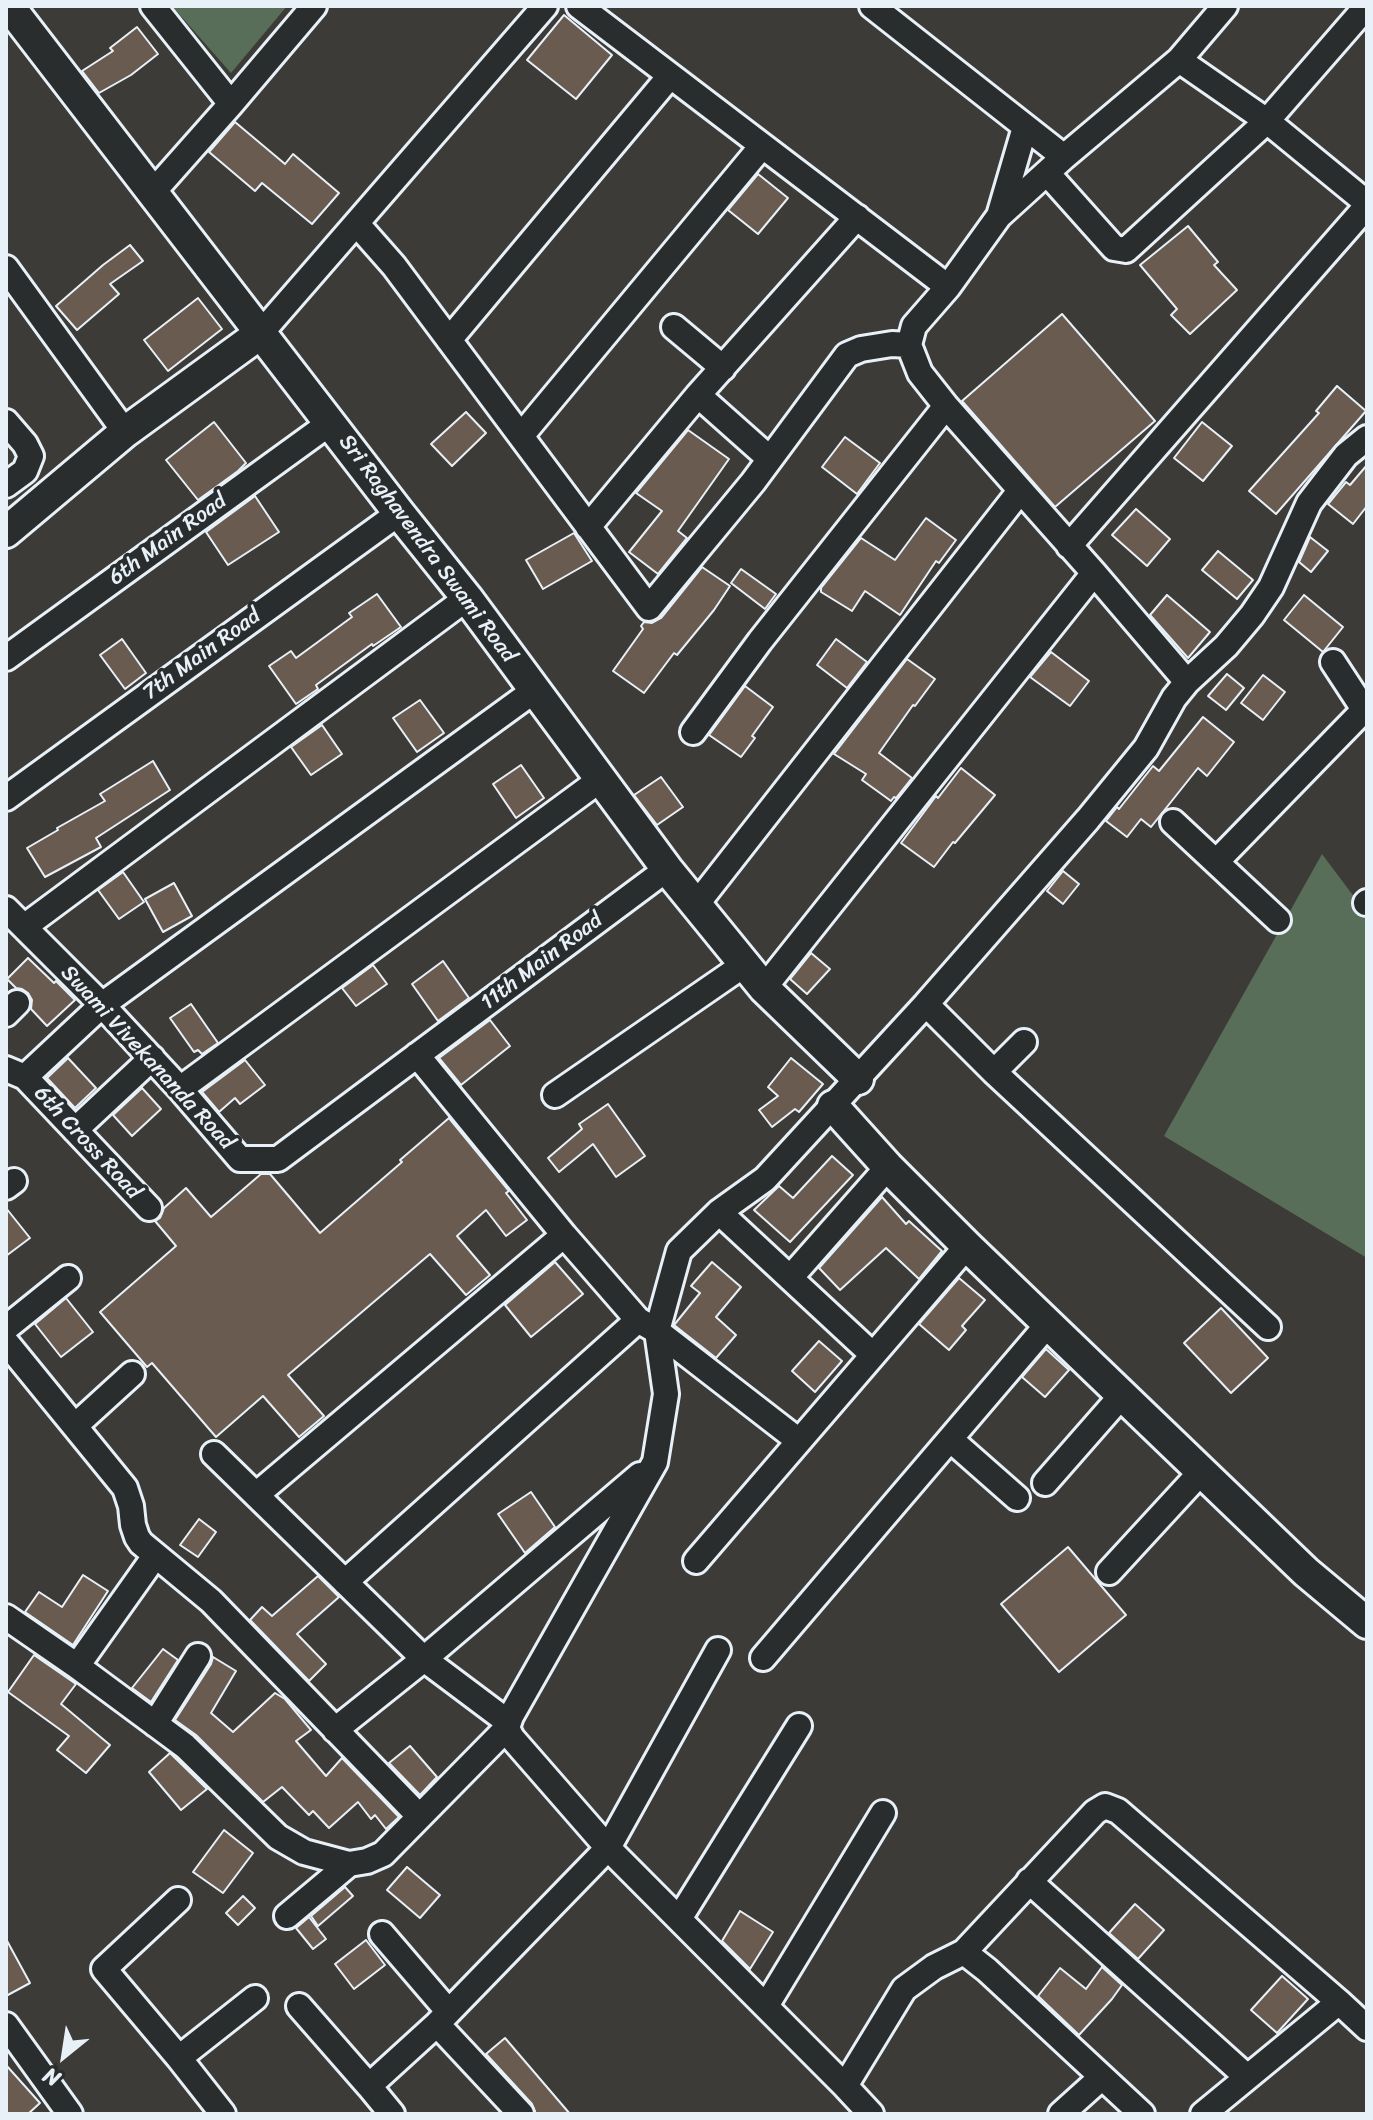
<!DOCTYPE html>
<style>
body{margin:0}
#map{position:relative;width:1373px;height:2120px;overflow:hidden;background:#3d3b38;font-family:Sriracha,sans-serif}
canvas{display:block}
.frame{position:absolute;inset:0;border:8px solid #e8f1f8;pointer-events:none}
.north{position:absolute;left:24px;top:2016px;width:80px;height:80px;-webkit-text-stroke:6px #2a2d2e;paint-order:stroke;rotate:210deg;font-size:22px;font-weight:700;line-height:32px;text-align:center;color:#e8f1f8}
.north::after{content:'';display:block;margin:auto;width:28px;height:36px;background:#e8f1f8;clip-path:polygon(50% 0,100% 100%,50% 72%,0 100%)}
</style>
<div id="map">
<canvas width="1373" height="2120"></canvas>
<div class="frame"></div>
<div class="north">N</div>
</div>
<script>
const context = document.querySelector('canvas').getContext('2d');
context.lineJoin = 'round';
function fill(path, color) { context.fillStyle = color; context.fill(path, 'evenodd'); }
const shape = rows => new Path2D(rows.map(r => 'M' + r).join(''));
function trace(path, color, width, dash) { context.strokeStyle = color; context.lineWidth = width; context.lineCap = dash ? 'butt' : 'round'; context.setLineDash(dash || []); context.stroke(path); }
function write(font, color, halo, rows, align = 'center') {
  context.font = font + ' Sriracha,sans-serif'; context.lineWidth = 7; context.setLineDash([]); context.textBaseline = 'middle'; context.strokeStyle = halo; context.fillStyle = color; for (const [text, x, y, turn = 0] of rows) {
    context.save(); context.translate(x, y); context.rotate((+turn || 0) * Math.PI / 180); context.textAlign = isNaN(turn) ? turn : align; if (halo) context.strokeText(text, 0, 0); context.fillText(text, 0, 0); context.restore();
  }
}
fill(shape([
 [172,6,287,6,231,73],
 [1322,854,1367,914,1367,1258,1164,1136]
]), '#586e59');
const building = shape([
 [564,15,612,55,576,99,527,60,564,15],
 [137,27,158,54,131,75,99,93,82,71,113,51,110,48,137,27],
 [235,122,285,164,293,154,339,193,312,224,262,183,255,191,209,152,235,122],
 [758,174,788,198,758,234,728,210,758,174],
 [1188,226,1218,262,1214,265,1237,290,1190,334,1171,315,1177,309,1140,265,1188,226],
 [130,245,143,261,110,284,119,294,77,330,56,306,103,265,130,245],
 [198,298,222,329,168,371,144,340,198,298],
 [1062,314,1155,421,1055,507,962,401,1062,314],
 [1337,386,1366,411,1276,514,1249,491,1319,413,1316,411,1337,386],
 [466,412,486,433,452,466,431,444,466,412],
 [214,422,246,463,238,471,198,500,166,460,214,422],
 [1202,422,1232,446,1203,481,1174,458,1202,422],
 [688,430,729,459,678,531,687,538,658,574,629,552,662,511,636,493,688,430],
 [845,437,880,463,857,494,822,467,845,437],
 [1367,465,1367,506,1353,524,1328,504,1346,482,1350,485,1367,465],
 [255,496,279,532,228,565,206,532,255,496],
 [1136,509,1170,539,1147,566,1112,535,1136,509],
 [926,518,956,540,939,563,936,561,900,615,865,591,852,611,821,592,821,588,861,538,895,560,926,518],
 [574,533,592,561,543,589,526,560,574,533],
 [1310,537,1328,551,1311,572,1299,562,1310,537],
 [1218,551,1253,580,1237,599,1202,570,1218,551],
 [702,567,730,586,714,610,677,655,674,653,644,693,613,671,643,629,641,626,644,622,652,623,661,618,702,567],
 [741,569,776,594,765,609,731,583,741,569],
 [377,594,401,627,373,646,372,644,316,685,318,689,296,704,269,666,291,651,296,658,352,617,349,613,377,594],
 [1167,595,1210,632,1188,658,1150,615,1167,595],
 [1304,595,1343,627,1323,652,1284,620,1304,595],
 [122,639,146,673,125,689,100,655,122,639],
 [836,639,867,662,847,688,817,665,836,639],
 [1051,652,1089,681,1070,706,1030,677,1051,652],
 [907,659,935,679,915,706,913,705,879,753,912,778,896,798,894,797,891,801,862,780,866,774,834,754,907,659],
 [1227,674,1244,688,1226,710,1208,696,1227,674],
 [1263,675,1285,692,1263,720,1241,703,1263,675],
 [745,686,773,707,752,736,755,738,741,757,709,735,745,686],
 [420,700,444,733,417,752,393,718,420,700],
 [1203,717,1234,742,1207,776,1198,768,1151,827,1141,819,1127,837,1106,821,1117,807,1119,809,1153,766,1159,771,1203,717],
 [322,725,342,754,311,775,291,747,322,725],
 [153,761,170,790,96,838,101,847,45,877,27,848,58,830,57,828,105,801,100,794,153,761],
 [521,765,544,798,516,818,493,784,521,765],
 [961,768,995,795,955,843,953,842,934,867,901,843,936,796,938,798,961,768],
 [661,777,683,807,657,825,634,795,661,777],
 [1063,871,1079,884,1063,904,1047,891,1063,871],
 [123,872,144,902,119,919,98,890,123,872],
 [174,883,192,916,163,932,145,899,174,883],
 [811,953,830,969,807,994,790,979,811,953],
 [28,958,54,983,56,981,75,1000,47,1026,31,1009,32,1000,28,993,22,989,16,988,7,979,28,958],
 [443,961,469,998,438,1021,412,984,443,961],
 [373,965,387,984,356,1006,342,988,373,965],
 [191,1004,218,1043,202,1054,198,1050,194,1052,170,1018,191,1004],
 [490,1020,510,1046,461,1085,439,1058,490,1020],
 [68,1058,96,1088,75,1108,47,1078,68,1058],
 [791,1058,823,1084,799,1112,795,1109,772,1127,759,1110,778,1096,768,1087,791,1058],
 [245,1060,265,1085,240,1104,235,1098,219,1112,202,1092,245,1060],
 [142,1088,161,1109,132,1136,113,1115,142,1088],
 [608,1104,645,1156,616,1177,593,1144,559,1172,548,1158,582,1129,579,1124,608,1104],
 [449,1118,509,1191,506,1193,527,1220,506,1236,486,1210,457,1236,490,1275,466,1295,430,1254,288,1375,324,1416,299,1437,263,1396,216,1437,152,1363,147,1367,100,1312,176,1246,155,1221,160,1218,164,1208,186,1188,211,1217,261,1174,270,1174,320,1233,402,1162,400,1160,449,1118],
 [832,1156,853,1175,790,1242,754,1210,779,1186,793,1198,832,1156],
 [882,1197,906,1224,909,1221,942,1251,919,1279,886,1248,840,1290,819,1268,882,1197],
 [6,1208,30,1238,6,1256,6,1208],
 [555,1262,583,1294,531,1337,505,1305,555,1262],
 [712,1262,741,1287,716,1317,736,1335,716,1358,674,1325,700,1293,691,1286,712,1262],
 [959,1278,985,1300,962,1326,966,1330,949,1350,919,1324,959,1278],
 [66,1298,93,1332,61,1357,35,1324,66,1298],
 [1221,1308,1268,1358,1231,1393,1184,1343,1221,1308],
 [819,1341,842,1361,815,1392,792,1371,819,1341],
 [1046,1349,1069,1370,1045,1397,1022,1377,1046,1349],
 [531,1492,555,1527,525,1553,498,1514,531,1492],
 [199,1519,216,1532,198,1557,180,1545,199,1519],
 [1068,1547,1126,1615,1059,1672,1001,1604,1068,1547],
 [83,1575,108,1591,73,1645,25,1612,39,1592,62,1607,83,1575],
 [318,1576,339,1597,297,1634,326,1664,309,1681,250,1620,262,1607,272,1616,318,1576],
 [163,1649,178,1660,151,1702,132,1688,163,1649],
 [34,1655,76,1684,61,1704,110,1745,86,1773,57,1750,69,1736,8,1692,34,1655],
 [213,1657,236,1671,211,1713,233,1732,275,1693,285,1699,311,1730,296,1741,326,1776,342,1758,399,1817,386,1829,375,1815,371,1819,358,1802,329,1828,313,1811,309,1815,282,1787,263,1802,196,1735,175,1720,211,1664,213,1657],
 [410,1746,437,1777,420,1795,389,1763,410,1746],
 [170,1753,207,1789,181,1810,149,1772,170,1753],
 [224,1830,253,1853,223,1893,193,1872,224,1830],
 [407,1867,440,1895,420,1918,387,1890,407,1867],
 [345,1887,353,1896,318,1926,311,1916,345,1887],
 [243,1896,255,1908,238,1925,226,1913,243,1896],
 [1135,1904,1164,1930,1138,1959,1109,1933,1135,1904],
 [740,1911,773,1932,750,1969,722,1941,740,1911],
 [309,1917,326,1939,313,1949,296,1928,309,1917],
 [6,1939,30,1983,6,1996,6,1939],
 [366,1940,385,1965,354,1989,335,1964,366,1940],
 [1102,1967,1122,1985,1112,1999,1079,2035,1038,1996,1060,1968,1086,1989,1102,1967],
 [1282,1976,1308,1999,1277,2033,1251,2010,1282,1976],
 [505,2038,570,2114,536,2114,532,2104,486,2054,505,2038],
 [6,2065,40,2103,28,2114,6,2114,6,2065]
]);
fill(building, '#695b50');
trace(building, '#e8f1f8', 2);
const minor = shape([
 [153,6,231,104],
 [579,6,948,287],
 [872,6,1064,157],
 [1179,60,1267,121,1367,203],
 [1047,173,1114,248,1126,250,1267,121,1367,6],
 [153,192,231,104,314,6],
 [999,216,1025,127],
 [357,224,394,266,649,608,753,482,847,355,861,349,892,344,909,345],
 [6,268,125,432],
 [674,327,723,368],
 [261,333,545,6],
 [449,340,670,76],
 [698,395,770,459],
 [6,422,25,444,31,456,25,471,6,485],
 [521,436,762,146],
 [588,527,698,395,857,217],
 [1069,546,1367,206],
 [6,658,330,423],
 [1333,662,1367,714],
 [1187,682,1094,573,946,406,920,373,909,345,914,326,948,287,999,216,1064,157,1179,60,1225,6],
 [693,732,760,641,946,406],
 [6,798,399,513],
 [1173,822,1278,920],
 [1217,861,1364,710],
 [1366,903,1367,902],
 [696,905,1020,491],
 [6,909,102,1005,180,1089,240,1159,278,1159,667,869],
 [24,927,467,598],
 [764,988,1094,573],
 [926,1004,994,1072,1268,1327],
 [6,1014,17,1003],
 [417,1055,564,1235,638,1320,657,1331,799,1441],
 [6,1069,25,1077,102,1005,535,690],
 [994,1072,1024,1042],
 [25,1077,149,1208],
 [180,1089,601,779],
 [555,1095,745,964],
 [75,1130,152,1058],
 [6,1187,14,1181],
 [719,1212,873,1355],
 [790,1278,888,1167],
 [6,1328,68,1278],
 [6,1342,125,1488,131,1506,133,1525,137,1537,141,1543,211,1601,419,1816],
 [75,1426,132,1374],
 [950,1439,1017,1498],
 [214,1454,424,1659,508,1722],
 [1045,1483,1123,1394],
 [256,1495,564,1235],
 [696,1561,967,1246],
 [1109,1572,1202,1471],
 [345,1582,638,1320],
 [6,1617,77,1666,185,1746,278,1837,304,1852,349,1864,367,1861,383,1854,507,1728,511,1716,655,1462,666,1394,657,1331,679,1251,719,1212,765,1179,926,1004,1088,819,1146,748,1174,698,1187,682,1226,646,1252,615,1271,587,1309,503,1346,455,1367,438],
 [763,1658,1049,1323],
 [77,1666,155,1556],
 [155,1724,198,1656],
 [507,1728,512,1738,608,1848,845,2086,871,2114],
 [335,1730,424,1659,640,1475],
 [1029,1881,1247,2077],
 [178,1900,104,1969,179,2058,223,2114],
 [287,1916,349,1864],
 [679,1919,799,1726],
 [382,1934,448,2011],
 [964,1952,1095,1812,1105,1806,1118,1811,1339,2002],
 [299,2006,369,2086],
 [766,2006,883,1813],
 [437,2024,521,2114],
 [6,2025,70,2114],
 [179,2058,255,1998],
 [845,2086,904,1989,934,1967,964,1952,987,1970,1142,2114],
 [392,2114,369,2086,437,2024,608,1848,718,1650],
 [1061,2114,1102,2077],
 [1203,2114,1339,2002,1367,2028]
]);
const tertiary = shape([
 [9,6,399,513,467,598,667,869,764,988,858,1079],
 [6,532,125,432,261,333],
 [833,1106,888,1167,967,1246,1306,1572,1367,1623]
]);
trace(minor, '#e8f1f8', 30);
trace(tertiary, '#e8f1f8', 36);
trace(minor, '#2a2d2e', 24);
trace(tertiary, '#2a2d2e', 30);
write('22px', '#e8f1f8', '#2a2d2e', [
 ["6th Main Road",168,540,-36],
 ["Sri Raghavendra Swami Road",427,549,53],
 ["7th Main Road",202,655,-36],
 ["11th Main Road",542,962,-37],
 ["Swami Vivekananda Road",147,1058,47],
 ["6th Cross Road",87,1143,47]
]);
</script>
